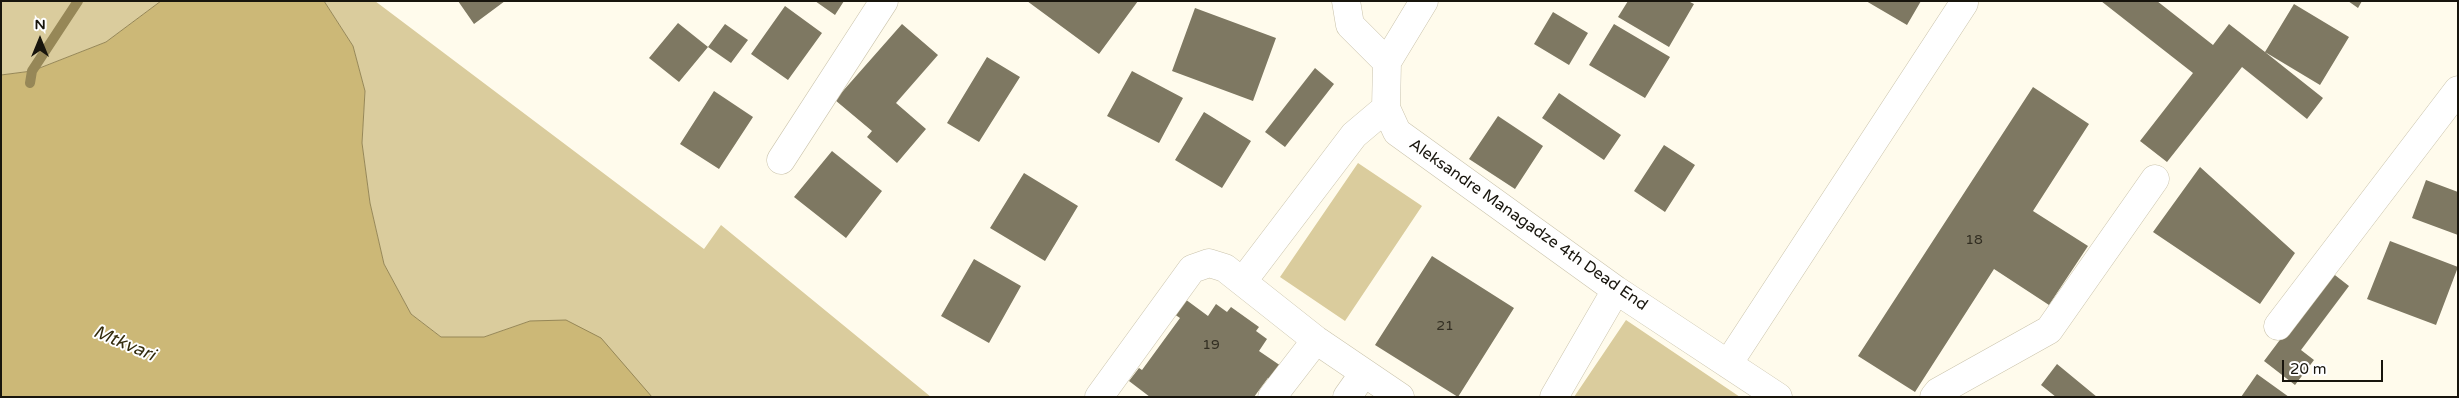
<!DOCTYPE html>
<style>
body{margin:0}
#map{position:relative;width:2459px;height:398px;overflow:hidden;background:#fffbec;font-family:"Varela Round",sans-serif}
canvas{display:block}
.frame{position:absolute;inset:0;border:2px solid #18150d;pointer-events:none}
.north{position:absolute;left:15px;top:15px;width:50px;height:50px;-webkit-text-stroke:4px #fff;paint-order:stroke;rotate:0deg;font-size:14px;font-weight:700;line-height:20px;text-align:center;color:#18150d}
.north::after{content:'';display:block;margin:auto;width:18px;height:22px;background:#18150d;clip-path:polygon(50% 0,100% 100%,50% 72%,0 100%)}
.scale{position:absolute;left:2282px;top:360px;width:101px;height:22px;box-sizing:border-box;border:2px solid #18150d;border-top:0;padding-left:6px;font-size:15px;line-height:18px;white-space:nowrap;color:#18150d;-webkit-text-stroke:4px #fff;paint-order:stroke}
</style>
<div id="map">
<canvas width="2459" height="398"></canvas>
<div class="frame"></div>
<div class="north">N</div>
<div class="scale">20 m</div>
</div>
<script>
const context = document.querySelector('canvas').getContext('2d');
context.lineJoin = 'round';
function fill(path, color) { context.fillStyle = color; context.fill(path, 'evenodd'); }
const shape = rows => new Path2D(rows.map(r => 'M' + r).join(''));
function trace(path, color, width, dash) { context.strokeStyle = color; context.lineWidth = width; context.lineCap = dash ? 'butt' : 'round'; context.setLineDash(dash || []); context.stroke(path); }
function write(font, color, halo, rows, align = 'center') {
  context.font = font + ' "Varela Round",sans-serif'; context.lineWidth = 4; context.setLineDash([]); context.textBaseline = 'middle'; context.strokeStyle = halo; context.fillStyle = color; for (const [text, x, y, turn = 0] of rows) {
    context.save(); context.translate(x, y); context.rotate((+turn || 0) * Math.PI / 180); context.textAlign = isNaN(turn) ? turn : align; if (halo) context.strokeText(text, 0, 0); context.fillText(text, 0, 0); context.restore();
  }
}
fill(shape([
 [1,1,161,1,106,42,32,71,1,75],
 [324,1,375,1,704,249,721,225,931,397,652,397,645,390,530,321,484,337,441,337,411,314,384,264,370,203,362,143,365,91,353,46],
 [1358,163,1422,206,1345,321,1280,277],
 [1626,320,1740,397,1574,397]
]), '#dacc9d');
const water = shape([
 [161,1,324,1,353,46,365,91,362,143,370,203,384,264,411,314,441,337,484,337,530,321,566,320,601,338,652,397,1,397,1,75,32,71,106,42,161,1]
]);
fill(water, '#ccb877');
trace(water, '#968757', 1);
trace(shape([
 [30,83,32,71,78,1]
]), '#968757', 10);
fill(shape([
 [458,1,505,1,474,24],
 [815,1,844,1,835,15],
 [1027,1,1138,1,1099,54],
 [1628,1,1688,1,1694,4,1669,47,1618,17],
 [1866,1,1921,1,1907,25],
 [2101,1,2157,1,2213,45,2229,24,2265,52,2294,4,2349,37,2320,85,2265,52,2323,98,2307,119,2242,67,2167,162,2140,141,2193,73],
 [2348,1,2362,1,2358,8],
 [785,6,822,33,788,80,751,54],
 [1195,8,1276,38,1253,101,1172,71],
 [1553,12,1588,33,1569,65,1534,44],
 [678,23,708,47,679,82,649,58],
 [725,24,748,40,731,63,708,47],
 [902,24,938,55,896,103,926,129,897,163,867,137,872,131,835,100],
 [1614,24,1670,57,1645,98,1589,65],
 [987,57,1020,77,979,142,947,123],
 [1315,68,1334,84,1285,147,1265,132],
 [1132,71,1183,98,1159,143,1107,116],
 [2033,87,2089,124,2033,211,2088,246,2049,305,1994,269,1915,392,1858,356],
 [714,91,753,117,719,169,680,144],
 [1559,93,1621,135,1604,160,1542,118],
 [1204,112,1251,141,1222,188,1175,160],
 [1498,116,1543,146,1515,189,1469,159],
 [1664,145,1695,165,1665,212,1634,191],
 [832,151,882,191,846,238,794,197],
 [2200,167,2295,253,2260,304,2153,232],
 [1024,173,1078,206,1045,261,990,228],
 [2426,180,2458,192,2458,235,2412,218],
 [2390,241,2458,267,2436,325,2367,299],
 [1432,256,1514,308,1458,397,1375,345],
 [974,259,1021,286,989,343,941,316],
 [2331,272,2349,286,2301,350,2314,360,2295,385,2264,361],
 [1185,299,1208,316,1216,304,1227,312,1231,307,1259,327,1256,331,1267,339,1259,351,1281,366,1270,380,1268,378,1254,397,1150,397,1129,381,1139,368,1142,370,1180,318,1174,314],
 [2057,364,2097,397,2056,397,2041,385],
 [2257,374,2289,397,2241,397]
]), '#7e7862');
const minor = shape([
 [1346,1,1350,25,1387,62],
 [1424,1,1387,62,1386,108,1397,132,1616,290,1778,397],
 [781,160,884,1],
 [1243,281,1354,135,1386,108],
 [2278,326,2458,90],
 [1728,364,1964,3],
 [1099,397,1192,269,1209,263,1225,268,1316,340,1400,397],
 [1272,397,1316,340],
 [1347,397,1364,373],
 [1554,397,1616,290],
 [1934,397,1938,392,2049,330,2155,179]
]);
trace(minor, '#cac3ab', 29);
trace(minor, '#fff', 28);
write('14px', '#322e22', null, [
 ["18",1974,240],
 ["21",1445,326],
 ["19",1211,345]
]);
write('16px', '#18150d', '#fff', [
 ["Aleksandre Managadze 4th Dead End",1528,225,35]
]);
write('italic 18px', '#342c0e', '#fff', [
 ["Mtkvari",124,344,23]
]);
</script>
